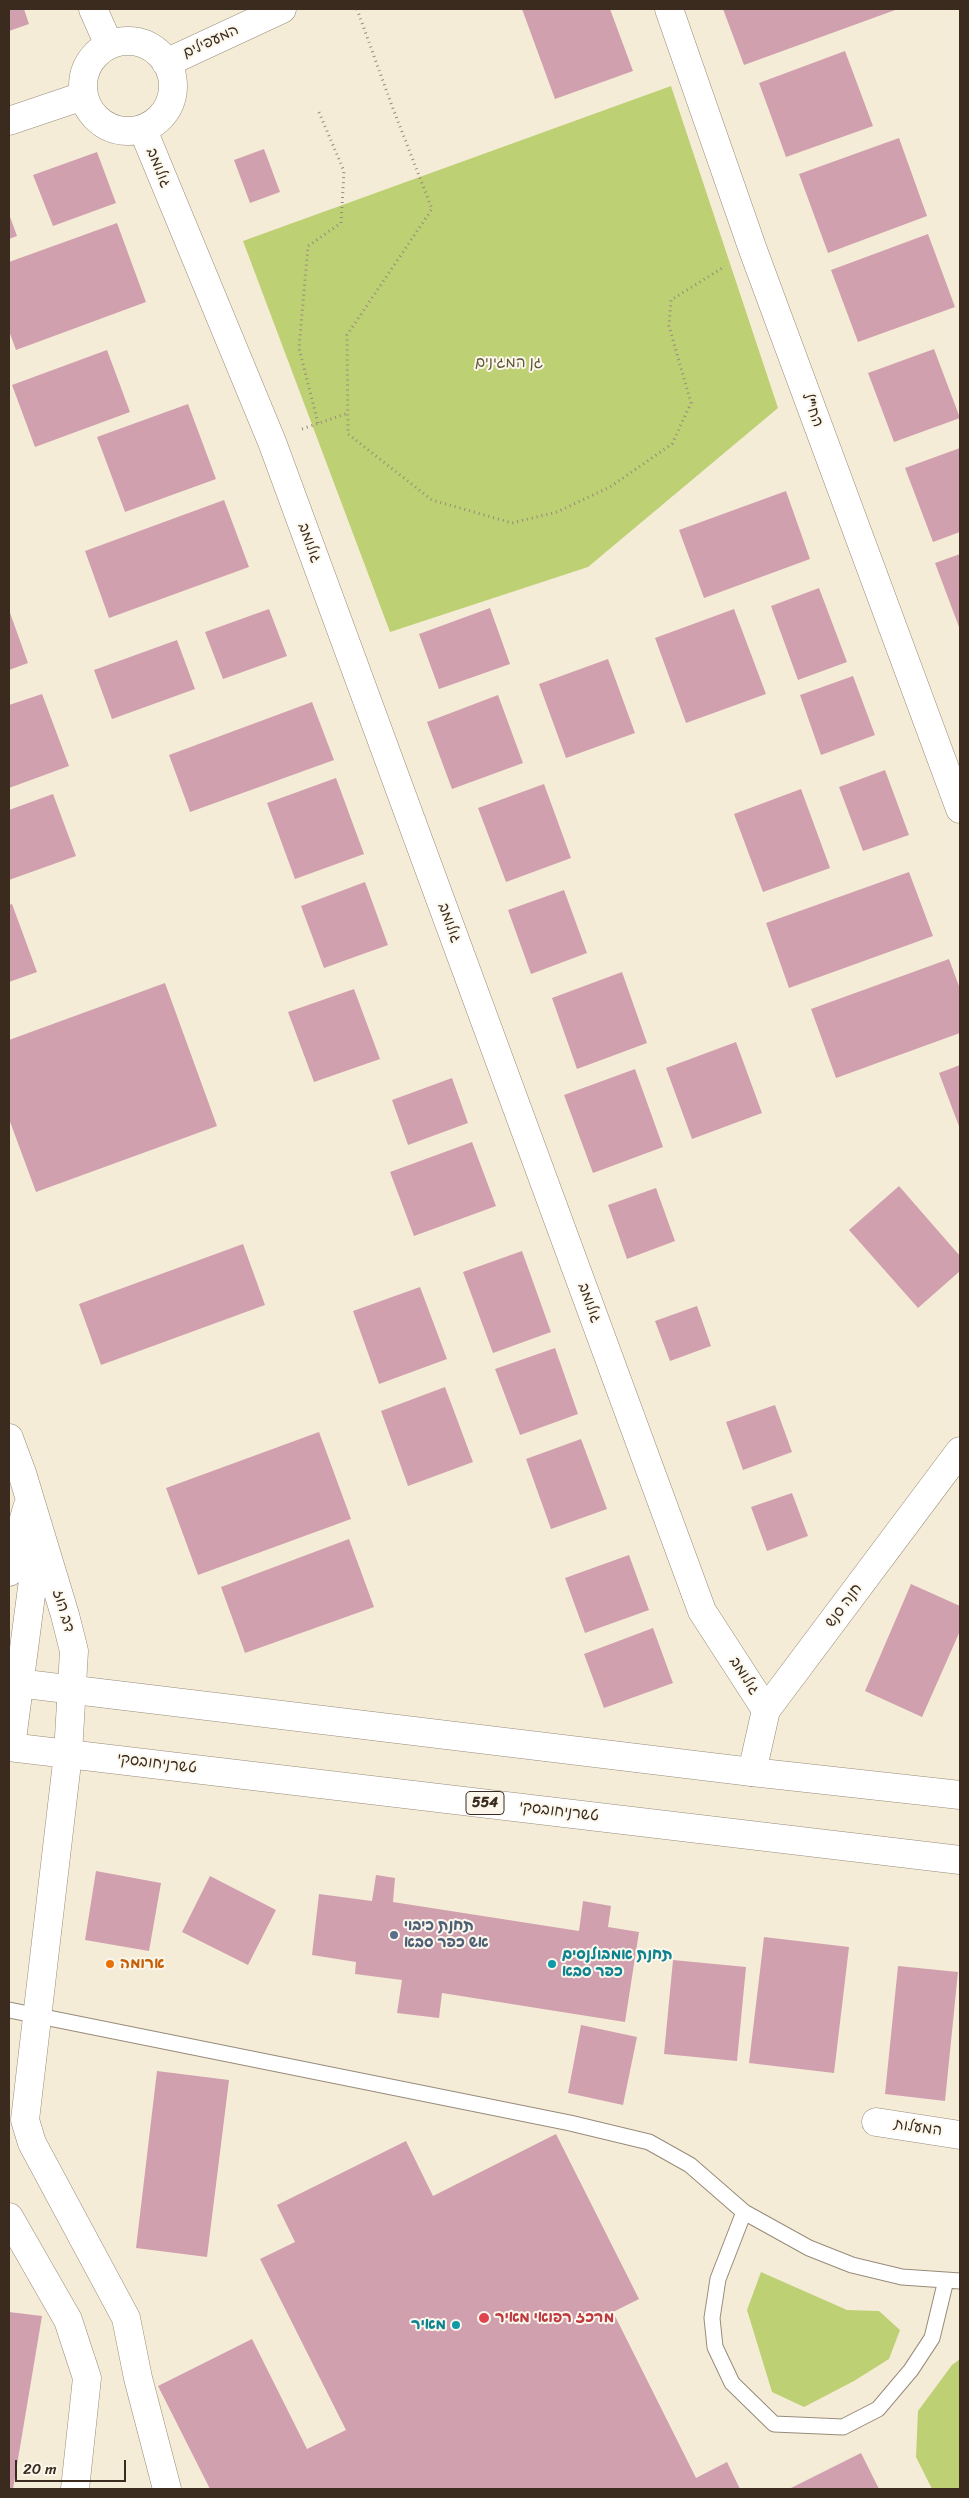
<!DOCTYPE html>
<meta charset="utf-8">
<style>
body{margin:0}
#map{position:relative;width:969px;height:2498px;overflow:hidden;background:#f5ecd7;font-family:Sriracha,sans-serif}
canvas{display:block}
.frame{position:absolute;inset:0;border:10px solid #3b2a1e;pointer-events:none}
.scale{position:absolute;left:15px;top:2460px;width:111px;height:22px;box-sizing:border-box;border:2px solid #3b2a1e;border-top:0;padding-left:6px;font-size:15px;line-height:18px;white-space:nowrap;color:#3b2a1e;-webkit-text-stroke:4px #fbf7ec;paint-order:stroke}
</style>
<div id="map">
<canvas width="969" height="2498"></canvas>
<div class="frame"></div>
<div class="scale">20 m</div>
</div>
<script>
const context = document.querySelector('canvas').getContext('2d');
context.lineJoin = 'round';
function fill(path, color) { context.fillStyle = color; context.fill(path, 'evenodd'); }
const shape = rows => new Path2D(rows.map(r => 'M' + r).join(''));
function trace(path, color, width, dash) { context.strokeStyle = color; context.lineWidth = width; context.lineCap = dash ? 'butt' : 'round'; context.setLineDash(dash || []); context.stroke(path); }
function write(font, color, halo, rows, align = 'center') {
  context.font = font + ' Sriracha,"Playpen Sans Hebrew",sans-serif'; context.lineWidth = 4; context.setLineDash([]); context.textBaseline = 'middle'; context.strokeStyle = halo; context.fillStyle = color; for (const [text, x, y, turn = 0] of rows) {
    context.save(); context.translate(x, y); context.rotate((+turn || 0) * Math.PI / 180); context.textAlign = isNaN(turn) ? turn : align; if (halo) context.strokeText(text, 0, 0); context.fillText(text, 0, 0); context.restore();
  }
}
fill(shape([
 [671,86,778,408,588,567,390,632,243,241],
 [761,2272,847,2310,879,2311,900,2330,889,2359,854,2381,804,2407,772,2392,747,2310],
 [960,2359,960,2489,932,2489,916,2457,918,2411,952,2365]
]), '#bdd074');
fill(shape([
 [9,9,24,9,29,24,9,31],
 [522,9,610,9,633,71,555,99],
 [723,9,898,9,744,65],
 [845,51,873,126,786,157,759,83],
 [899,138,927,216,828,253,799,174],
 [264,149,280,192,250,203,234,160],
 [97,152,116,203,53,226,33,175],
 [9,214,17,236,9,239],
 [117,223,146,302,16,350,9,331,9,262],
 [928,234,955,307,858,342,831,270],
 [934,349,960,418,894,442,868,373],
 [107,350,130,412,35,447,12,385],
 [188,404,216,479,125,512,97,437],
 [960,448,960,532,933,542,905,468],
 [786,491,810,559,704,598,679,530],
 [224,500,249,567,109,618,85,551],
 [960,554,960,626,959,627,935,563],
 [819,588,847,662,798,680,771,606],
 [490,608,510,664,439,689,419,634],
 [269,609,287,656,223,679,205,632],
 [734,609,766,694,686,723,655,638],
 [9,610,28,663,9,670],
 [177,640,195,689,112,719,94,670],
 [608,659,635,733,566,758,539,684],
 [853,676,875,735,821,755,800,695],
 [42,694,69,766,9,788,9,705],
 [498,695,523,763,452,789,427,722],
 [312,702,334,760,190,812,169,755],
 [885,770,909,835,863,851,839,787],
 [336,778,364,854,295,879,267,803],
 [544,784,571,858,506,882,478,808],
 [801,789,830,868,763,892,734,814],
 [53,794,76,856,9,880,9,810],
 [909,872,933,936,789,988,766,923],
 [365,882,388,945,324,968,301,906],
 [564,890,587,953,531,974,508,910],
 [12,904,37,972,9,982,9,905],
 [949,959,960,989,960,1033,836,1078,811,1009],
 [622,972,647,1043,577,1069,552,998],
 [165,983,217,1126,36,1192,9,1119,9,1040],
 [354,989,380,1059,314,1082,288,1012],
 [736,1042,762,1113,692,1139,666,1068],
 [960,1065,960,1129,939,1073],
 [635,1069,663,1147,593,1173,564,1095],
 [452,1078,468,1123,408,1145,392,1100],
 [472,1142,496,1206,414,1236,390,1172],
 [899,1186,960,1256,960,1271,918,1308,849,1230],
 [656,1188,675,1241,627,1259,608,1205],
 [243,1244,265,1305,101,1365,79,1304],
 [522,1251,551,1332,493,1353,463,1272],
 [420,1287,447,1359,379,1384,353,1311],
 [697,1306,711,1346,670,1361,655,1321],
 [555,1348,578,1414,520,1435,495,1369],
 [445,1387,473,1462,408,1486,381,1411],
 [775,1405,792,1452,743,1470,726,1422],
 [319,1432,351,1519,198,1575,166,1488],
 [581,1439,607,1509,551,1529,526,1459],
 [792,1493,808,1536,767,1551,751,1507],
 [349,1539,374,1607,245,1653,221,1587],
 [629,1555,649,1610,585,1633,565,1578],
 [911,1584,960,1606,960,1631,922,1717,865,1691],
 [653,1628,673,1683,604,1708,584,1654],
 [96,1871,161,1883,149,1951,85,1940],
 [376,1875,395,1878,393,1902,579,1931,583,1901,611,1906,608,1927,639,1932,625,2022,442,1993,439,2018,397,2013,402,1980,355,1974,356,1962,312,1955,319,1894,372,1901],
 [210,1876,276,1910,248,1965,182,1932],
 [764,1937,849,1947,834,2073,749,2063],
 [673,1960,746,1967,737,2061,664,2054],
 [898,1966,958,1972,945,2101,885,2094],
 [581,2025,637,2037,623,2105,568,2093],
 [157,2071,229,2080,207,2257,136,2248],
 [556,2134,639,2299,613,2312,696,2478,727,2462,740,2489,210,2489,158,2386,252,2339,307,2449,346,2430,260,2259,295,2242,277,2205,406,2141,433,2196],
 [9,2312,42,2316,13,2489,9,2489],
 [861,2453,879,2489,789,2489]
]), '#d1a0af');
const service = shape([
 [9,2010,570,2123,649,2142,690,2165,744,2212,809,2248,852,2265,902,2277,960,2281],
 [744,2212,718,2279,712,2318,715,2347,732,2383,774,2424,843,2427,878,2409,911,2370,932,2338,946,2280]
]);
const minor = shape([
 [93,9,109,45],
 [669,9,753,250,960,809],
 '83 86a45 45 0 1 1 90 0a45 45 0 1 1-90 0Z',
 [166,63,282,9],
 [9,121,83,96],
 [143,130,272,442,702,1611,766,1710],
 [68,1754,25,2120,32,2143,126,2318,138,2378,167,2489],
 [752,1772,766,1710,960,1451],
 [876,2122,960,2135],
 [9,2217,68,2320,87,2378,75,2489]
]);
const tertiary = shape([
 [9,1438,22,1473,65,1615,74,1651,68,1754],
 [11,1747,33,1580,31,1536]
]);
const primary = shape([
 [9,1572,27,1508],
 [9,1682,752,1772,960,1795],
 [9,1747,960,1860]
]);
trace(service, '#988b7a', 17);
trace(minor, '#988b7a', 29);
trace(tertiary, '#988b7a', 29);
trace(primary, '#988b7a', 29);
trace(shape([
 [357,9,392,106,432,209,347,335,348,434,432,500,512,523,557,512,610,487,672,444,691,403,669,326,671,300,724,267],
 [318,423,299,348,308,246,341,223,344,171,318,110],
 [302,429,348,413]
]), '#988b7a', 3, [1, 4]);
trace(service, '#fff', 15);
trace(minor, '#fff', 28);
trace(tertiary, '#fff', 28);
trace(primary, '#fff', 28);
for (const [x, y, r, color] of [
 [394,1935,5,"#5c6f8a"],
 [110,1964,5,"#e8710a"],
 [552,1964,5,"#0f9aa8"],
 [484,2318,6,"#e0444e"],
 [456,2325,5,"#0f9aa8"]
]) { const dot = new Path2D(); dot.arc(x, y, r, 0, 2 * Math.PI); context.fillStyle = color; context.fill(dot); trace(dot, '#fbf7ec', 2); }
for (const [x, y, w] of [
 [485,1803,38]
]) { const box = new Path2D(); box.roundRect(x - w / 2, y - 11.5, w, 23, 4); context.fillStyle = '#fbf7ec'; context.fill(box); trace(box, '#3b2a1e', 1); }
write('bold 14px', '#3b2a1e', null, [
 ["554",485,1803]
]);
write('15px', '#3b2a1e', '#fbf7ec', [
 ["המעפילים",211,42,-25],
 ["גולומב",158,168,68],
 ["החי\"ל",812,410,70],
 ["גולומב",309,543,70],
 ["גולומב",449,923,70],
 ["גולומב",589,1303,70],
 ["חנה סנש",844,1606,-53],
 ["דב הוז",63,1611,74],
 ["גולומב",744,1676,57],
 ["טשרניחובסקי",157,1764,7],
 ["טשרניחובסקי",559,1812,7],
 ["המעלות",918,2128,8]
]);
write('15px', '#5c5434', '#fbf7ec', [
 ["גן המגינים",509,363]
]);
write('bold 15px', '#4e5e75', '#fbf7ec', [
 ["תחנת כיבוי",404,1926],
 ["אש כפר סבא",404,1943]
], 'left');
write('bold 15px', '#0d838f', '#fbf7ec', [
 ["תחנת אמבולנסים",562,1955],
 ["כפר סבא",562,1972],
 ["מאיר",446,2325,"right"]
], 'left');
write('bold 15px', '#c56008', '#fbf7ec', [
 ["ארומה",120,1964]
], 'left');
write('bold 15px', '#be3a42', '#fbf7ec', [
 ["מרכז רפואי מאיר",495,2318]
], 'left');
</script>
